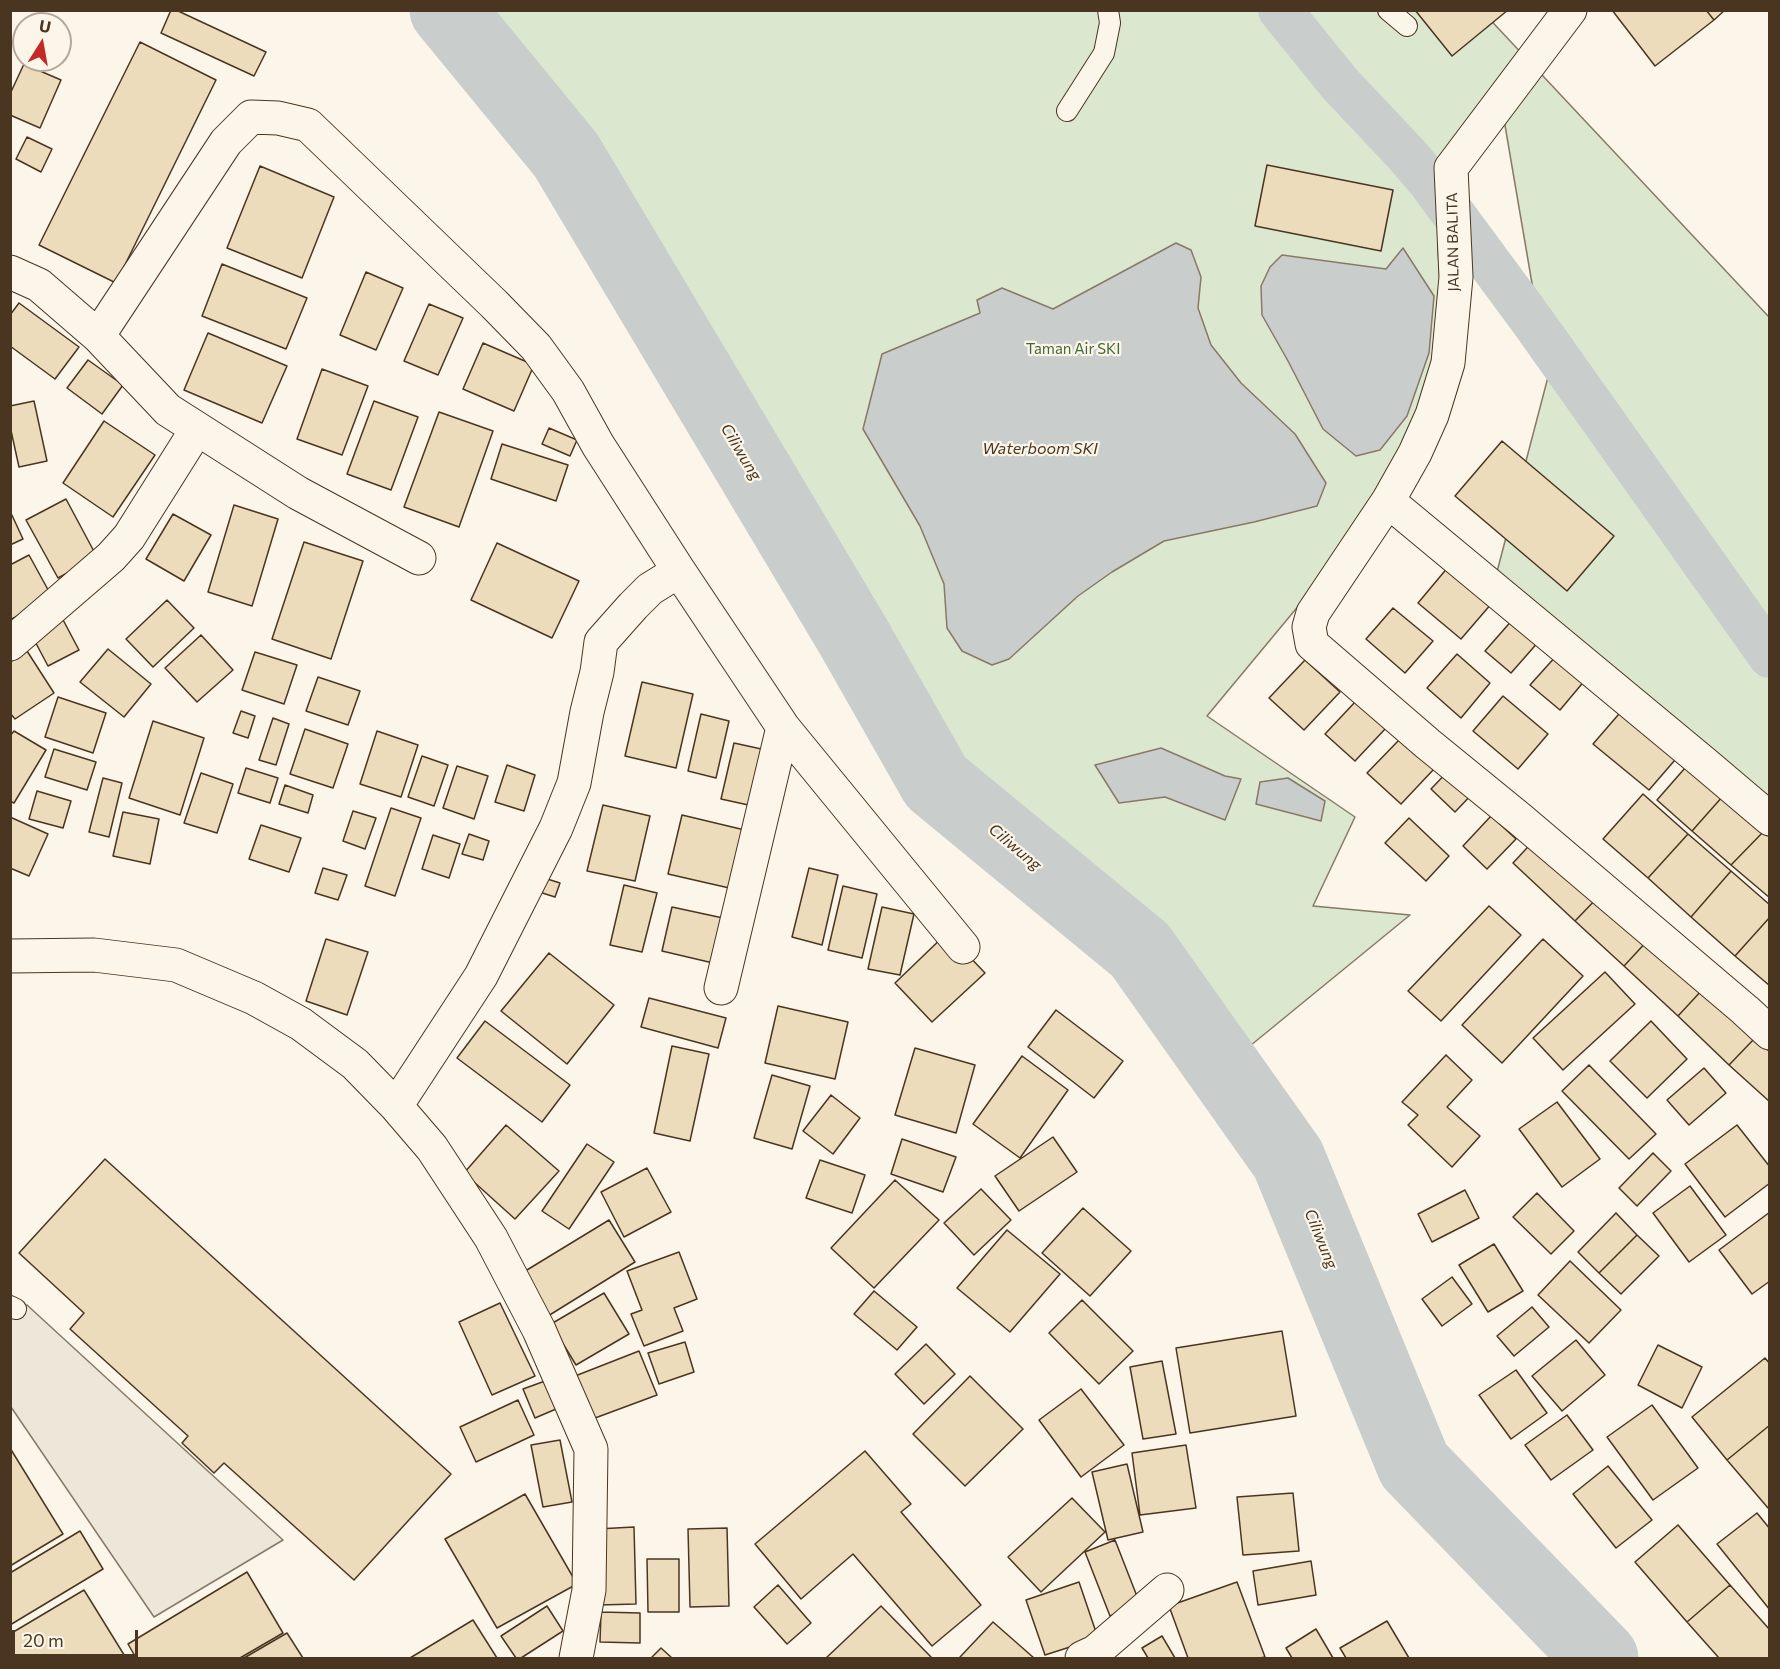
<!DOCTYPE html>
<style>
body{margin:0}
#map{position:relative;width:1780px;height:1669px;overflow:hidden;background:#fbf6e9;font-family:Commissioner,sans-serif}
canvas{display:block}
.frame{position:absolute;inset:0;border:12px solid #4a3520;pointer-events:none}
.north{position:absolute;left:12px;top:12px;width:60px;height:60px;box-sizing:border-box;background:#fbf6e9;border:2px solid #b4a999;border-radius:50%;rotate:11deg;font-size:16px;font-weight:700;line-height:24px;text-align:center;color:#4a3520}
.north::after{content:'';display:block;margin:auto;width:21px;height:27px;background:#c62828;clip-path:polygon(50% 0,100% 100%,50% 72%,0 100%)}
.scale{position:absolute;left:12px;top:1630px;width:126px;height:27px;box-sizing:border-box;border:3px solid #4a3520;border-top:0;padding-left:8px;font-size:18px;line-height:21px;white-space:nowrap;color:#4a3520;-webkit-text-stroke:4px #fbf6e9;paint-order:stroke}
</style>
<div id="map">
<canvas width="1780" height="1669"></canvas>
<div class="frame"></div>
<div class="north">U</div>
<div class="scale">20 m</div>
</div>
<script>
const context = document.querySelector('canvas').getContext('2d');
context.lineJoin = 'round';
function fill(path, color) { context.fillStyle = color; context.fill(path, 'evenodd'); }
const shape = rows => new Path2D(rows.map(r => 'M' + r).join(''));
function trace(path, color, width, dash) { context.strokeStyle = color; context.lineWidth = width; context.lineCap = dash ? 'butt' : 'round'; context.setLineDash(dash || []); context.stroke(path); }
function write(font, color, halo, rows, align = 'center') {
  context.font = font + ' Commissioner,sans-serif'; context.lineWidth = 4.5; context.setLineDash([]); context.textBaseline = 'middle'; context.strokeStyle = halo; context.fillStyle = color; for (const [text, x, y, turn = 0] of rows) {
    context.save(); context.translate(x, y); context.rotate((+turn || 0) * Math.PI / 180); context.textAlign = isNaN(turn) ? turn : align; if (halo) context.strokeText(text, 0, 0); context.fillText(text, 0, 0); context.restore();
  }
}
const green = shape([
 [437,11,1482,11,1769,317,1769,829,1493,587,1548,377,1501,102,1455,171,1438,249,1444,347,1390,486,1349,545,1207,716,1355,817,1313,906,1410,915,1223,1068,1140,950,936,782,566,155,437,11]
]);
fill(green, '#dce7d0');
trace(green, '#887966', 1.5);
const parking = shape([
 [27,1305,283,1540,154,1617,11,1407,10,1318,27,1305]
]);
fill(parking, '#ede7d9');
trace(parking, '#887966', 1.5);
const water = shape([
 [1176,243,1191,250,1201,277,1198,308,1211,345,1241,383,1295,434,1326,483,1317,506,1254,522,1164,541,1112,572,1078,596,1009,659,992,665,962,651,947,628,944,584,920,526,863,429,882,354,980,313,977,300,1002,288,1053,309,1176,243],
 [1403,248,1434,296,1429,353,1407,416,1380,450,1356,456,1323,429,1288,361,1262,315,1261,286,1270,267,1282,255,1386,269,1403,248],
 [1161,748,1225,776,1241,779,1225,820,1165,797,1119,803,1095,765,1161,748],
 [1288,778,1325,801,1321,821,1256,804,1260,782,1288,778]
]);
fill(water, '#c9cecd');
trace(water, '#887966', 1.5);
trace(shape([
 [1280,10,1340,84,1407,155,1429,181,1533,322,1770,656]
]), '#c9cecd', 44);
trace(shape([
 [447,10,566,155,853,636,936,782,1140,950,1288,1159,1414,1465,1601,1658]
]), '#c9cecd', 75);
const building = shape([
 [171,10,176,10,266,52,254,76,161,33,171,10],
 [1415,10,1508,10,1452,56,1415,10],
 [1612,10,1706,10,1714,20,1655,66,1612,10],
 [1706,10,1725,10,1714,20,1706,10],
 [140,42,216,80,116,283,39,245,140,42],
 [24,64,61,80,40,128,10,115,10,94,24,64],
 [27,137,52,149,41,172,16,159,27,137],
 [1267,165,1393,190,1381,251,1255,226,1267,165],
 [260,166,334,197,302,278,227,248,260,166],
 [222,264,307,298,286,349,202,316,222,264],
 [366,272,403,288,376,350,340,335,366,272],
 [19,303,79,347,55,379,10,346,10,315,19,303],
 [429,304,463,318,438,375,404,361,429,304],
 [208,333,287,366,262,423,184,390,208,333],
 [483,343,534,365,514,411,463,389,483,343],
 [88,360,123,385,102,414,67,388,88,360],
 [322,369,368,386,342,455,297,439,322,369],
 [34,401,47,461,19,467,10,426,10,406,34,401],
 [374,401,418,417,391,490,347,474,374,401],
 [439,412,493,431,459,527,404,507,439,412],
 [104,421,155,455,113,517,63,483,104,421],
 [549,428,577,440,570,456,542,444,549,428],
 [1502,441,1614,536,1567,591,1455,496,1502,441],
 [502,444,568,465,556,501,491,479,502,444],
 [66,499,97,557,58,578,26,520,66,499],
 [234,505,278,519,252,606,208,592,234,505],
 [10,511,23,539,10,545,10,511],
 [173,514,211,535,184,581,146,559,173,514],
 [304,542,363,561,331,659,272,639,304,542],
 [497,543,579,581,552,638,471,600,497,543],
 [29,555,52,597,10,620,10,565,29,555],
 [1449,566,1492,603,1461,639,1418,603,1449,566],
 [167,600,194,628,153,667,126,639,167,600],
 [1393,608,1433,641,1405,673,1366,639,1393,608],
 [61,616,79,650,48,666,30,632,61,616],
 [1514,618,1540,640,1511,673,1485,651,1514,618],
 [201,635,233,670,197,702,165,668,201,635],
 [108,649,151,684,124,717,80,682,108,649],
 [27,651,54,693,15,719,10,713,10,662,27,651],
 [255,652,297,665,284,704,242,690,255,652],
 [1457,654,1490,683,1461,718,1427,688,1457,654],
 [1557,655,1586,679,1560,710,1530,685,1557,655],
 [1305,660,1340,692,1304,730,1269,698,1305,660],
 [318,677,360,691,348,725,306,711,318,677],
 [642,682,693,694,676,768,625,756,642,682],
 [1503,696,1548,734,1518,769,1473,731,1503,696],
 [58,697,106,713,93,753,45,737,58,697],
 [1356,701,1386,728,1355,761,1325,734,1356,701],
 [1625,707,1681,753,1649,790,1593,744,1625,707],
 [241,711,255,716,248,738,233,733,241,711],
 [701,714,729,721,716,778,688,771,701,714],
 [273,718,289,724,276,765,259,760,273,718],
 [153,721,204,738,180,815,129,798,153,721],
 [305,729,348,744,333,788,290,774,305,729],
 [14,731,46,750,14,803,10,801,10,736,14,731],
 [377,731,418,745,401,797,360,784,377,731],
 [1400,739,1434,769,1401,804,1367,773,1400,739],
 [734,743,766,750,753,806,721,799,734,743],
 [54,749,96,762,87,790,45,777,54,749],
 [422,756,448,765,434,806,408,797,422,756],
 [507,765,535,775,524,811,495,802,507,765],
 [457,766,488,776,474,819,443,808,457,766],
 [246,768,278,778,270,803,238,793,246,768],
 [1451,768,1475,791,1455,812,1431,789,1451,768],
 [1685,768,1723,796,1692,831,1657,800,1685,768],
 [201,773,233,784,217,833,184,823,201,773],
 [103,778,122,783,109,837,89,832,103,778],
 [285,785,313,795,308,813,279,804,285,785],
 [37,791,71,801,63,828,29,819,37,791],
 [1643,794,1688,834,1648,878,1603,839,1643,794],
 [1723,796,1766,829,1731,865,1692,831,1723,796],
 [603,805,650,816,635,881,587,871,603,805],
 [391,808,421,818,395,896,365,886,391,808],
 [353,811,376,818,365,849,343,841,353,811],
 [123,812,159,819,150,864,113,856,123,812],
 [682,815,753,832,738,890,668,874,682,815],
 [1491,816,1516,839,1487,869,1463,846,1491,816],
 [10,817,48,834,29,876,10,868,10,817],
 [1409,818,1449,856,1426,881,1385,843,1409,818],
 [261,825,301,838,289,872,249,859,261,825],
 [1766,829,1770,832,1770,898,1731,865,1766,829],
 [469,834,489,841,483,860,462,854,469,834],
 [1688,834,1731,871,1691,917,1648,878,1688,834],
 [433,835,460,844,449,878,422,869,433,835],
 [1538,836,1600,895,1575,921,1513,863,1538,836],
 [323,868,347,875,338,900,315,893,323,868],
 [809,868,838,875,822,945,792,937,809,868],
 [1731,871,1770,905,1770,917,1735,956,1691,917,1731,871],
 [541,877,560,883,555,897,536,891,541,877],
 [624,885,657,893,642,952,610,945,624,885],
 [843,886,877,894,862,958,828,950,843,886],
 [1600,895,1649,939,1624,966,1575,921,1600,895],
 [1489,906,1521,935,1441,1021,1408,991,1489,906],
 [672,907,723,918,713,963,662,951,672,907],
 [882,907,914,914,900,975,868,969,882,907],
 [1770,917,1770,986,1735,956,1770,917],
 [947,933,985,973,932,1022,895,983,947,933],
 [326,939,368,952,347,1015,306,1001,326,939],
 [1543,939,1583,976,1502,1063,1462,1025,1543,939],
 [1649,939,1703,989,1678,1016,1624,966,1649,939],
 [549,953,614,1005,567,1064,501,1011,549,953],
 [1605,972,1635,1004,1563,1070,1533,1038,1605,972],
 [1703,989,1755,1038,1729,1065,1678,1016,1703,989],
 [649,998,726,1018,718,1048,641,1027,649,998],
 [778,1006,848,1022,835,1079,765,1063,778,1006],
 [1056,1010,1123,1061,1094,1098,1028,1047,1056,1010],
 [485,1021,570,1085,542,1122,457,1058,485,1021],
 [1651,1021,1687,1059,1647,1098,1610,1061,1651,1021],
 [1755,1038,1770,1052,1770,1102,1729,1065,1755,1038],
 [672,1046,709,1054,690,1141,654,1133,672,1046],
 [915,1048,975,1065,956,1133,895,1115,915,1048],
 [1446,1055,1472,1080,1447,1107,1480,1136,1452,1167,1408,1125,1418,1115,1402,1102,1446,1055],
 [1022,1056,1068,1090,1020,1158,973,1124,1022,1056],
 [1589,1065,1656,1134,1629,1159,1562,1091,1589,1065],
 [1704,1068,1726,1093,1689,1125,1667,1100,1704,1068],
 [772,1075,810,1086,792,1149,754,1138,772,1075],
 [831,1095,860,1118,833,1154,803,1131,831,1095],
 [1557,1102,1600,1159,1562,1187,1519,1129,1557,1102],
 [506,1125,559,1171,515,1219,464,1173,506,1125],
 [1737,1125,1770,1167,1770,1183,1725,1217,1685,1164,1737,1125],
 [1053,1137,1077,1172,1019,1211,995,1176,1053,1137],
 [902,1139,956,1157,943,1192,891,1174,902,1139],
 [587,1144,614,1162,569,1229,542,1211,587,1144],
 [1653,1153,1671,1171,1637,1206,1619,1188,1653,1153],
 [105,1159,451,1474,354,1580,224,1463,214,1473,182,1443,188,1436,70,1329,84,1313,19,1253,105,1159],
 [820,1160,865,1175,852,1213,806,1198,820,1160],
 [647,1168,671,1212,624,1237,601,1192,647,1168],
 [895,1180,939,1220,874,1288,831,1248,895,1180],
 [1690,1186,1726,1235,1689,1262,1653,1213,1690,1186],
 [981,1189,1011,1220,974,1255,944,1223,981,1189],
 [1465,1190,1479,1218,1432,1242,1418,1214,1465,1190],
 [1537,1193,1574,1231,1551,1254,1513,1217,1537,1193],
 [1083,1208,1131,1251,1090,1296,1042,1253,1083,1208],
 [1770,1212,1770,1281,1752,1294,1719,1250,1770,1212],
 [1616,1213,1637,1235,1599,1273,1578,1252,1616,1213],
 [609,1220,635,1262,548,1316,522,1273,609,1220],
 [1007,1230,1060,1274,1010,1332,957,1288,1007,1230],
 [1637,1235,1659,1256,1621,1294,1599,1273,1637,1235],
 [1494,1244,1523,1291,1488,1312,1459,1265,1494,1244],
 [679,1252,697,1299,674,1308,683,1331,644,1346,631,1314,642,1310,627,1271,679,1252],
 [1570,1261,1621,1310,1589,1343,1538,1295,1570,1261],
 [1452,1277,1472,1304,1442,1326,1422,1299,1452,1277],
 [874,1291,917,1327,897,1350,854,1314,874,1291],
 [604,1293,629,1334,576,1365,551,1324,604,1293],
 [1082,1300,1133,1351,1099,1384,1049,1333,1082,1300],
 [500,1303,535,1376,492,1395,459,1322,500,1303],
 [1532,1307,1549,1327,1514,1356,1497,1336,1532,1307],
 [1282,1331,1296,1416,1190,1433,1176,1348,1282,1331],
 [1576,1340,1605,1375,1562,1411,1532,1376,1576,1340],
 [685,1342,694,1372,659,1384,648,1353,685,1342],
 [926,1344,955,1374,924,1404,895,1374,926,1344],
 [1658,1345,1702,1367,1682,1408,1638,1385,1658,1345],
 [639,1351,657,1395,587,1421,570,1378,639,1351],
 [1765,1358,1770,1364,1770,1425,1727,1460,1692,1417,1765,1358],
 [1162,1361,1176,1434,1143,1439,1130,1367,1162,1361],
 [1516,1370,1547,1413,1511,1439,1479,1395,1516,1370],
 [970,1376,1023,1429,965,1486,913,1434,970,1376],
 [545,1381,556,1409,535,1418,523,1389,545,1381],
 [1081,1389,1124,1445,1081,1477,1039,1420,1081,1389],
 [518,1400,534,1435,476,1462,460,1427,518,1400],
 [1652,1405,1698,1468,1653,1500,1607,1437,1652,1405],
 [1567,1415,1593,1450,1551,1480,1525,1445,1567,1415],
 [1770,1425,1770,1507,1768,1508,1727,1460,1770,1425],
 [560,1440,572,1502,543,1507,531,1445,560,1440],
 [1186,1445,1196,1508,1140,1515,1132,1453,1186,1445],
 [10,1448,63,1534,10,1566,10,1448],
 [865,1451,911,1504,901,1512,981,1605,932,1646,853,1554,801,1599,755,1544,865,1451],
 [1127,1464,1143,1532,1108,1540,1092,1472,1127,1464],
 [1608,1466,1652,1520,1616,1548,1573,1494,1608,1466],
 [1293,1493,1299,1551,1243,1555,1237,1497,1293,1493],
 [525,1494,577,1584,497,1628,445,1539,525,1494],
 [1072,1498,1105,1532,1041,1592,1008,1557,1072,1498],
 [1757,1513,1770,1529,1770,1610,1717,1544,1757,1513],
 [1678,1525,1730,1585,1687,1622,1635,1562,1678,1525],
 [634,1527,636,1604,599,1605,597,1529,634,1527],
 [727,1528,729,1606,690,1607,688,1529,727,1528],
 [80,1531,103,1569,10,1625,10,1573,80,1531],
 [1115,1540,1140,1604,1110,1616,1085,1552,1115,1540],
 [647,1559,679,1559,679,1612,648,1612,647,1559],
 [1311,1561,1316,1595,1258,1605,1253,1571,1311,1561],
 [247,1572,283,1633,240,1658,136,1658,128,1644,247,1572],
 [1079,1582,1098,1638,1045,1655,1026,1600,1079,1582],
 [1237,1582,1265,1657,1260,1658,1188,1658,1169,1606,1237,1582],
 [778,1585,811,1623,787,1644,754,1607,778,1585],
 [1730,1585,1770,1630,1770,1658,1719,1658,1687,1622,1730,1585],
 [84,1590,126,1658,10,1658,10,1634,84,1590],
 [547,1606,563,1631,521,1658,516,1658,501,1636,547,1606],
 [881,1606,932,1658,826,1658,881,1606],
 [601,1612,640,1613,640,1643,600,1642,601,1612],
 [473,1620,497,1658,410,1658,473,1620],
 [1387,1621,1409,1658,1346,1658,1340,1648,1387,1621],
 [993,1622,1034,1658,962,1658,960,1657,993,1622],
 [1316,1629,1333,1658,1292,1658,1286,1648,1316,1629],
 [287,1633,303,1658,244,1658,287,1633],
 [1162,1636,1175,1658,1148,1658,1142,1648,1162,1636],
 [661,1648,672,1658,651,1658,661,1648]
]);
fill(building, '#ecdcbc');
trace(building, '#4a3520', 1.5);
const lane = shape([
 [1388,10,1407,26],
 [1067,111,1104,53,1110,23,1108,10],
 [10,1306,16,1309]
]);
const street = shape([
 [1570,10,1451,168,1456,277,1448,363,1432,415,1415,453,1388,501,1313,613,1309,627,1312,644,1428,744,1520,819,1745,1010,1770,1033],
 [10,272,39,285,98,336,168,410,298,493,419,558],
 [98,336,226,142,251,117,278,118,308,125,494,304,536,347,568,391,598,445,679,571,783,727,721,988],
 [1388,501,1704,763,1770,819],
 [10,644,111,557,129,537,197,429],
 [783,727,963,947],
 [10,956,94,955,176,965,254,998,301,1024,355,1064,396,1106,432,1148,491,1238,539,1330,591,1449,589,1590,576,1658],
 [396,1106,481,976,556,828,574,783,587,712,597,672,601,642,633,606,650,589,679,571],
 [1082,1658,1095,1652,1167,1590]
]);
trace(lane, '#4a3520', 22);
trace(street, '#4a3520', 35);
trace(lane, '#fbf6e9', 20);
trace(street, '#fbf6e9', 33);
write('15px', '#4a3520', '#fbf6e9', [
 ["JALAN BALITA",1453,242,-91]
]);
write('15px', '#436837', '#fbf6e9', [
 ["Taman Air SKI",1073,349]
]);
write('italic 16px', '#4a3520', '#fbf6e9', [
 ["Waterboom SKI",1040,449],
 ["Ciliwung",741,452,59],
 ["Ciliwung",1015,847,40],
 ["Ciliwung",1321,1239,68]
]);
</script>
